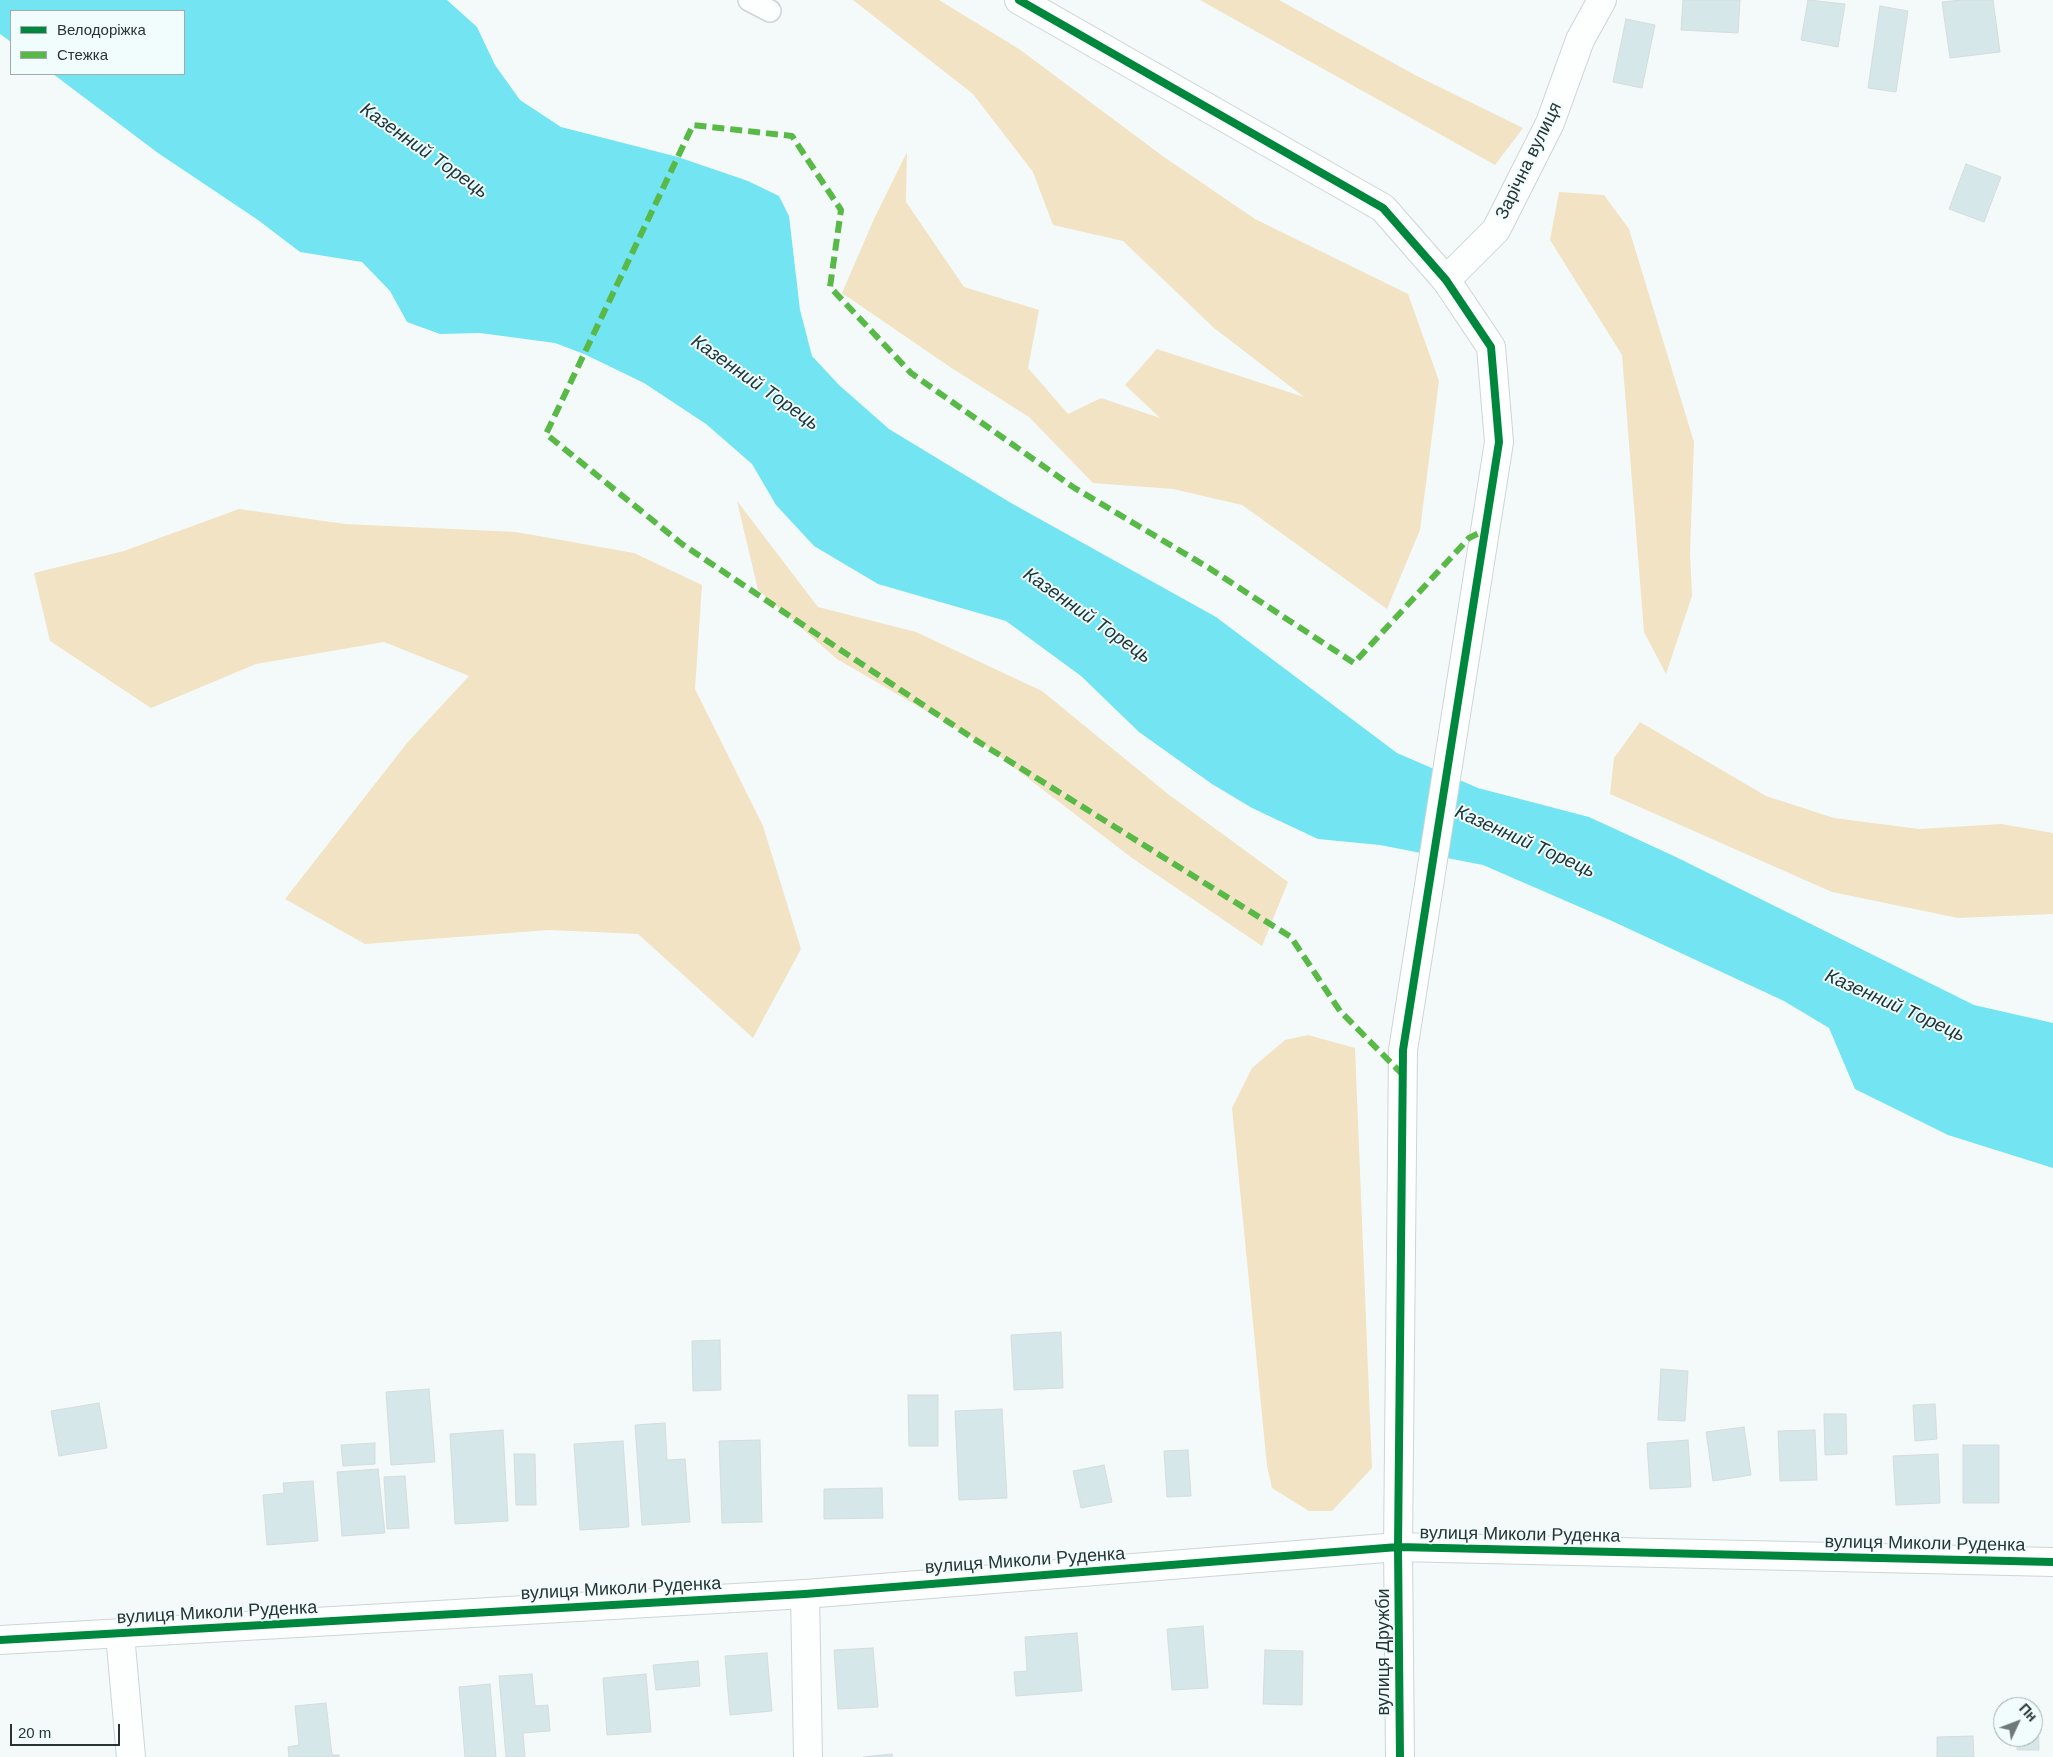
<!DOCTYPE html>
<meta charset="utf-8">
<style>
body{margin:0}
#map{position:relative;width:2053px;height:1757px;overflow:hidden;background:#f4fafa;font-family:Helvetica,sans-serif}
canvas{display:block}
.legend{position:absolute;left:10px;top:10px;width:175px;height:65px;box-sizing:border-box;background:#f1fcfd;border:1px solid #a1acad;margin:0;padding:6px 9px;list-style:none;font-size:15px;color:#283334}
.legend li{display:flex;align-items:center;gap:10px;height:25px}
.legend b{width:25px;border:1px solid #a1acad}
.north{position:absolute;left:1993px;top:1697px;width:50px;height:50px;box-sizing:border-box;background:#f1fcfd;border:1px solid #a1acad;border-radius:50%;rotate:47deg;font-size:14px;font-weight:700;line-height:20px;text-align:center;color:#283334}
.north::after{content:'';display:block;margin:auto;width:18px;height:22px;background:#6f7979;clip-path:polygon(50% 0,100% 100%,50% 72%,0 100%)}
.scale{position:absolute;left:10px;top:1724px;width:110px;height:22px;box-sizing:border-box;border:2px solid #283334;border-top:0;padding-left:6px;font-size:15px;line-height:18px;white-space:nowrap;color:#283334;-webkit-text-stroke:4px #f1fcfd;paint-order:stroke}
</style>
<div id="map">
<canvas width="2053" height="1757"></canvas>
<ul class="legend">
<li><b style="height:6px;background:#00873e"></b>Велодоріжка</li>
<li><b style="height:6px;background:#58b947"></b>Стежка</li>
</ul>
<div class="north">Пн</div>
<div class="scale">20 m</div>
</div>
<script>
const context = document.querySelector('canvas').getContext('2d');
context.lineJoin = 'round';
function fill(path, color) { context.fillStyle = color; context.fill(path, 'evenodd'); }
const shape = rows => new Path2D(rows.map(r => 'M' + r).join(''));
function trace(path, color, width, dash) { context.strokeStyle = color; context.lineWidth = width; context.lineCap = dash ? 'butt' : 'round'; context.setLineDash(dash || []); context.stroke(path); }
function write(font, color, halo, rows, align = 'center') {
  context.font = font + ' Helvetica,sans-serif'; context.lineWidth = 4; context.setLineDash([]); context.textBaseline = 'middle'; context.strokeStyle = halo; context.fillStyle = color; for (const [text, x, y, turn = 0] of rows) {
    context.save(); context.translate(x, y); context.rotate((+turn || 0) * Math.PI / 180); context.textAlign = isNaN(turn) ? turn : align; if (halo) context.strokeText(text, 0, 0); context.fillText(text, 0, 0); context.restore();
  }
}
fill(shape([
 [853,0,939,0,1019,49,1164,157,1255,219,1408,294,1439,381,1420,530,1387,609,1242,505,1173,489,1093,483,1029,417,950,367,842,293,874,219,907,152,906,202,964,287,1039,310,1028,368,1068,414,1101,398,1160,418,1125,385,1157,349,1304,397,1214,328,1123,241,1053,225,1033,172,973,94],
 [1200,0,1279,0,1415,75,1523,128,1495,165],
 [1559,192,1604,195,1629,229,1694,442,1690,553,1692,596,1666,674,1644,632,1622,355,1550,240],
 [737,501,818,607,916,632,1042,691,1168,794,1288,882,1262,946,1132,858,986,746,837,659,758,590],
 [239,509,345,524,516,532,634,553,702,585,695,689,763,826,801,949,753,1038,638,934,549,930,365,944,285,899,407,743,469,676,384,642,256,664,151,708,50,641,34,573,124,551],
 [1640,722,1766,796,1834,818,1919,829,2001,824,2053,833,2053,914,1958,918,1832,892,1610,794,1614,758],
 [1308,1035,1355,1048,1372,1468,1332,1511,1309,1511,1272,1488,1267,1466,1232,1108,1252,1068,1285,1040]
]), '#f1e3c4');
fill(shape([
 [0,0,447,0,477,27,495,65,520,100,561,127,678,157,748,181,779,196,789,216,800,310,812,356,839,385,889,429,1011,503,1216,617,1397,753,1478,788,1589,817,1676,857,1974,1005,2053,1023,2053,1168,1948,1135,1855,1089,1829,1028,1784,1001,1612,921,1483,865,1380,845,1318,839,1252,808,1212,784,1139,732,1081,676,1006,621,878,584,814,546,776,505,752,464,706,424,644,383,584,354,555,343,480,333,440,334,407,322,390,291,362,262,300,252,258,220,158,153,53,74,184,74,184,11,11,11,11,42,0,34]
]), '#73e4f2');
const building = shape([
 [1683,0,1740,0,1738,33,1681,30,1683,0],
 [1808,0,1845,4,1838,47,1801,40,1808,0],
 [1961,0,1993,0,2000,52,1950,58,1942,2,1961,0],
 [1880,6,1908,11,1896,92,1868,88,1880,6],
 [1626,19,1655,25,1642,88,1613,82,1626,19],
 [1966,164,2001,177,1984,222,1949,209,1966,164],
 [1061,1332,1063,1388,1014,1390,1011,1335,1061,1332],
 [720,1340,721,1390,693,1391,692,1341,720,1340],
 [1661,1369,1688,1371,1685,1421,1658,1420,1661,1369],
 [429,1389,435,1462,391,1465,386,1392,429,1389],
 [908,1395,938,1395,938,1446,909,1446,908,1395],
 [99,1403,107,1448,59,1456,51,1411,99,1403],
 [1935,1404,1937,1439,1915,1441,1913,1405,1935,1404],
 [1002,1409,1007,1498,959,1500,955,1411,1002,1409],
 [1824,1414,1846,1414,1847,1454,1825,1455,1824,1414],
 [665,1423,667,1460,685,1459,690,1522,642,1525,635,1425,665,1423],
 [1744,1427,1751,1475,1713,1481,1706,1432,1744,1427],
 [503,1430,508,1521,455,1524,450,1434,503,1430],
 [1815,1430,1817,1480,1780,1481,1778,1431,1815,1430],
 [760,1440,762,1522,722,1523,719,1441,760,1440],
 [1688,1440,1691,1487,1650,1489,1647,1443,1688,1440],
 [623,1441,629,1527,580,1530,574,1444,623,1441],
 [375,1443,375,1464,343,1466,341,1445,375,1443],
 [1963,1445,1999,1445,1999,1503,1963,1503,1963,1445],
 [1188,1450,1191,1496,1167,1497,1164,1451,1188,1450],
 [514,1454,535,1454,536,1505,516,1505,514,1454],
 [1938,1454,1940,1503,1896,1505,1893,1456,1938,1454],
 [1104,1465,1112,1502,1081,1508,1073,1471,1104,1465],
 [378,1469,385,1533,342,1536,337,1472,378,1469],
 [405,1476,409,1528,387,1529,384,1477,405,1476],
 [313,1481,318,1541,267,1545,263,1495,284,1493,283,1483,313,1481],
 [882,1488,883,1518,824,1519,824,1489,882,1488],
 [1203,1626,1208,1688,1172,1690,1167,1629,1203,1626],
 [1077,1633,1082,1691,1016,1696,1014,1672,1027,1671,1025,1637,1077,1633],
 [873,1648,878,1707,838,1709,834,1650,873,1648],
 [1265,1650,1303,1651,1302,1705,1263,1704,1265,1650],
 [767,1653,772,1711,730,1715,725,1656,767,1653],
 [698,1661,700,1686,656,1690,653,1665,698,1661],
 [532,1674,535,1706,548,1705,550,1731,523,1733,525,1757,506,1757,499,1676,532,1674],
 [646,1674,651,1732,607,1735,603,1678,646,1674],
 [490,1684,496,1757,465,1757,459,1687,490,1684],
 [326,1703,332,1755,339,1755,339,1757,289,1757,288,1747,299,1745,295,1706,326,1703],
 [2033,1712,2038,1712,2039,1750,2017,1750,2017,1737,2033,1737,2033,1712],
 [1973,1736,1974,1757,1937,1757,1937,1737,1973,1736],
 [892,1754,892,1757,863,1757,892,1754]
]);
fill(building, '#d6e7e9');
trace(building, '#d4dcdc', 1);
const service = shape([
 [749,0,770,11]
]);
const minor = shape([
 [1446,280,1496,230,1550,123,1580,40,1602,0],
 [805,1594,808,1757],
 [120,1634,131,1757]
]);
const tertiary = shape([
 [1019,0,1383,208,1446,280,1491,347,1499,442,1403,1050,1398,1547,1400,1757],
 [0,1640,805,1594,1398,1547,2053,1562]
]);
trace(service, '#cdd5d5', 24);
trace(minor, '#cdd5d5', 30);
trace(tertiary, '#cdd5d5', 30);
trace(service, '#fdfefe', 21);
trace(minor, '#fdfefe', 28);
trace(tertiary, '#fdfefe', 28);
trace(shape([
 [1403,1075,1340,1011,1291,937,974,739,682,544,546,434,693,125,792,136,841,210,830,287,911,373,1073,487,1209,568,1354,663,1469,538,1485,530]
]), '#58b947', 6, [12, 6]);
trace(shape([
 [1019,0,1383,208,1446,280,1491,347,1499,442,1403,1050,1398,1547,1400,1757],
 [0,1640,805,1594,1398,1547,2053,1562]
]), '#00873e', 8);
write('18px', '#283334', '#f1fcfd', [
 ["Зарічна вулиця",1529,161,-64],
 ["вулиця Миколи Руденка",1520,1535,1],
 ["вулиця Миколи Руденка",1925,1544,1],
 ["вулиця Миколи Руденка",1025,1561,-4],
 ["вулиця Миколи Руденка",621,1589,-3],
 ["вулиця Миколи Руденка",217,1613,-3],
 ["вулиця Дружби",1384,1652,-90]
]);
write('italic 19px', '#1c3538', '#f1fcfd', [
 ["Казенний Торець",424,151,35],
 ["Казенний Торець",755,383,35],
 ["Казенний Торець",1087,616,35],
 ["Казенний Торець",1525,842,24],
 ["Казенний Торець",1895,1006,24]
]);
</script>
